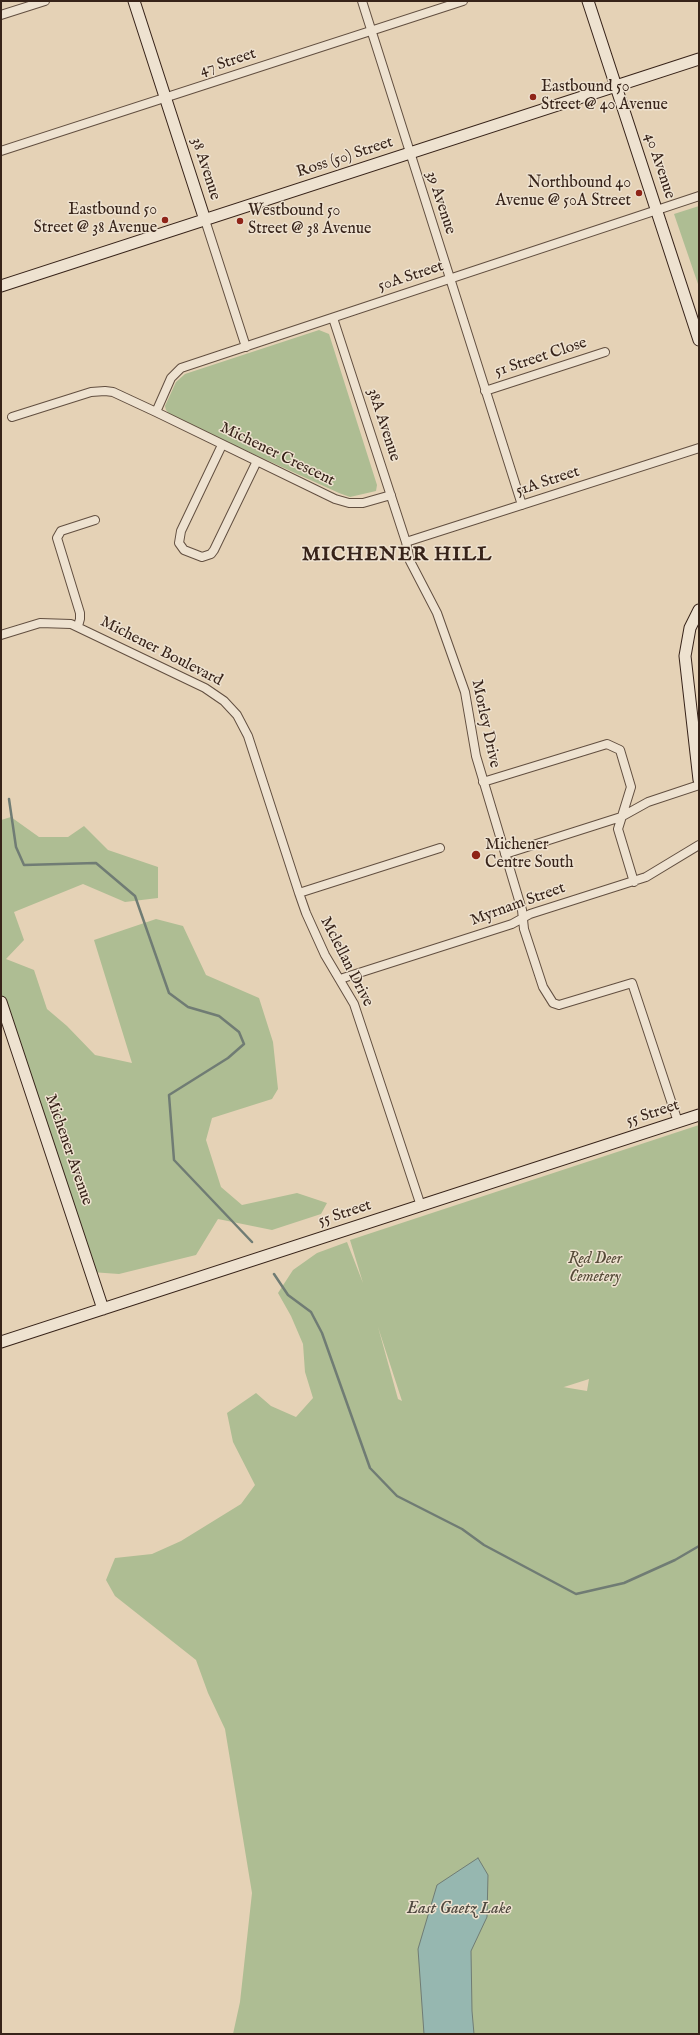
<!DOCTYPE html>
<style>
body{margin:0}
#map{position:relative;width:700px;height:2035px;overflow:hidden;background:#e5d2b6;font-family:"IM FELL English",serif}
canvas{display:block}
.frame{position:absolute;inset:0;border:2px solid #372319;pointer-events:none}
</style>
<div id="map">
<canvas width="700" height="2035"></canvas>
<div class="frame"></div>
</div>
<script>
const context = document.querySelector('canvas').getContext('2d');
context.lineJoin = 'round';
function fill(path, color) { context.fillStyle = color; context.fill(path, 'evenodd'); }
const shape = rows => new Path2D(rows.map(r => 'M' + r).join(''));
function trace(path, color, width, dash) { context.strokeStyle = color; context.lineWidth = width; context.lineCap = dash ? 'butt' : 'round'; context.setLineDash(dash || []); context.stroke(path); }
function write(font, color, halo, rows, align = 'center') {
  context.font = font + ' "IM FELL English",serif'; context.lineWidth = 3; context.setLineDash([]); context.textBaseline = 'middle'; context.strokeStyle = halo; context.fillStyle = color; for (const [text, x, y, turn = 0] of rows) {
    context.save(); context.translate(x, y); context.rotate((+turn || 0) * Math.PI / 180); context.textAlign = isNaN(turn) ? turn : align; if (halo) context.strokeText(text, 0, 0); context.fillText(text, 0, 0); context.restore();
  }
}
fill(shape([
 [699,206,699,287,674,214],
 [319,330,329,334,377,485,376,491,350,497,339,493,172,417,166,410,165,406,176,382,185,374],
 [11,817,39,837,68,837,84,826,108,850,158,867,158,898,125,902,83,884,14,912,24,940,6,959,34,970,47,1009,67,1026,95,1055,132,1063,94,940,156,919,183,926,206,975,259,998,273,1042,278,1089,272,1099,212,1118,206,1140,221,1187,242,1205,297,1193,327,1203,321,1214,272,1230,218,1219,196,1255,119,1274,91,1272,1,1003,1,820],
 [699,1125,699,2034,233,2034,240,2002,252,1893,225,1729,208,1693,196,1660,115,1596,106,1580,115,1558,152,1554,181,1541,241,1504,255,1485,233,1442,227,1413,256,1393,271,1406,296,1417,313,1398,305,1372,303,1344,291,1316,278,1293,293,1270,317,1253,347,1242,363,1283,350,1240],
 [378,1327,402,1401,398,1399],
 [589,1379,587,1391,563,1387,564,1387]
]), '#aebd93');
const water = shape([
 [478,1858,488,1875,487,1917,471,1951,472,2011,474,2034,424,2034,418,1949,437,1885,478,1858]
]);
fill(water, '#96b7b0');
trace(water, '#707c74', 1);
trace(shape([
 [9,799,16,847,24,865,96,863,135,896,169,993,188,1007,219,1016,239,1032,244,1044,228,1058,169,1095,174,1160,252,1242],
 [274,1274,288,1295,311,1312,322,1333,370,1468,397,1496,462,1529,484,1545,576,1594,624,1583,675,1560,699,1546]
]), '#707c74', 2.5);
const street = shape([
 [362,1,522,505],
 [1,15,45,1],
 [1,151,463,1],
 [205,220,246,347],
 [333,318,406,542,410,561,437,613,465,692,476,756,522,910,524,929,543,987,553,1003,559,1005,632,983,678,1122],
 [485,391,605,352],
 [156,412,171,378,181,368,699,196],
 [12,417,91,392,105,391,113,392,156,412,335,499,349,503,363,503,391,495],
 [222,445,181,531,179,543,184,550,202,557,211,554,214,550,257,461],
 [406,542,699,448],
 [78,626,80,619,80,613,57,538,61,531,95,520],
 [1,635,40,623,71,624,205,688,224,701,237,715,248,736,299,893],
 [483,782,607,744,620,750,631,787,618,829,634,882],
 [505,854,621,817,648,802,699,785],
 [340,979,512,924,530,914,646,877,699,845],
 [421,1206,354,1004,325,955,306,913,299,893,440,848]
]);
const secondary = shape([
 [134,1,205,220],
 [588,1,699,340],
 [1,286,699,59],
 [699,610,690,628,685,656,699,780],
 [1,1002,103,1309],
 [1,1342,699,1115]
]);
trace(street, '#624f40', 10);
trace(secondary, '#372319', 13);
trace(street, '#eee2d0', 8);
trace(secondary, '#eee2d0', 11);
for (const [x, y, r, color] of [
 [533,97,4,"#8f2418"],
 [639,193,4,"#8f2418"],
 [165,220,4,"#8f2418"],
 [240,221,4,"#8f2418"],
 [476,855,5,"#8f2418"]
]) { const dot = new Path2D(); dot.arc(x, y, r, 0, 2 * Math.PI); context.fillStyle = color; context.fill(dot); trace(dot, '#eee2d0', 1.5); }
write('16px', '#372319', '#eee2d0', [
 ["47 Street",228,63,-18],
 ["Ross (50) Street",345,158,-18],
 ["40 Avenue",659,166,72],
 ["38 Avenue",205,169,72],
 ["39 Avenue",440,203,72],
 ["50A Street",411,277,-18],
 ["51 Street Close",541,358,-18],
 ["38A Avenue",383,425,72],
 ["Michener Crescent",277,455,26],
 ["51A Street",548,482,-18],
 ["Michener Boulevard",161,652,27],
 ["Morley Drive",485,724,78],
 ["Myrnam Street",518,905,-20],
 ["Mclellan Drive",346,962,63],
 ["55 Street",653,1114,-18],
 ["Michener Avenue",68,1150,71],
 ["55 Street",345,1214,-18]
]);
write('16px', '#372319', '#eee2d0', [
 ["Eastbound 50",541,88],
 ["Street @ 40 Avenue",541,106],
 ["Northbound 40",631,184,"right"],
 ["Avenue @ 50A Street",631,202,"right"],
 ["Eastbound 50",157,211,"right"],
 ["Street @ 38 Avenue",157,229,"right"],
 ["Westbound 50",248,212],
 ["Street @ 38 Avenue",248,230],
 ["Michener",485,846],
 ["Centre South",485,864]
], 'left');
write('italic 16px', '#554a38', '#eee2d0', [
 ["Red Deer",595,1260],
 ["Cemetery",595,1278]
]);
write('italic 17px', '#4f483f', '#eee2d0', [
 ["East Gaetz Lake",459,1910]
]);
context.letterSpacing = '1px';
write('bold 20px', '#372319', '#eee2d0', [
 ["MICHENER HILL",397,556]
]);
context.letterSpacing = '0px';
</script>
